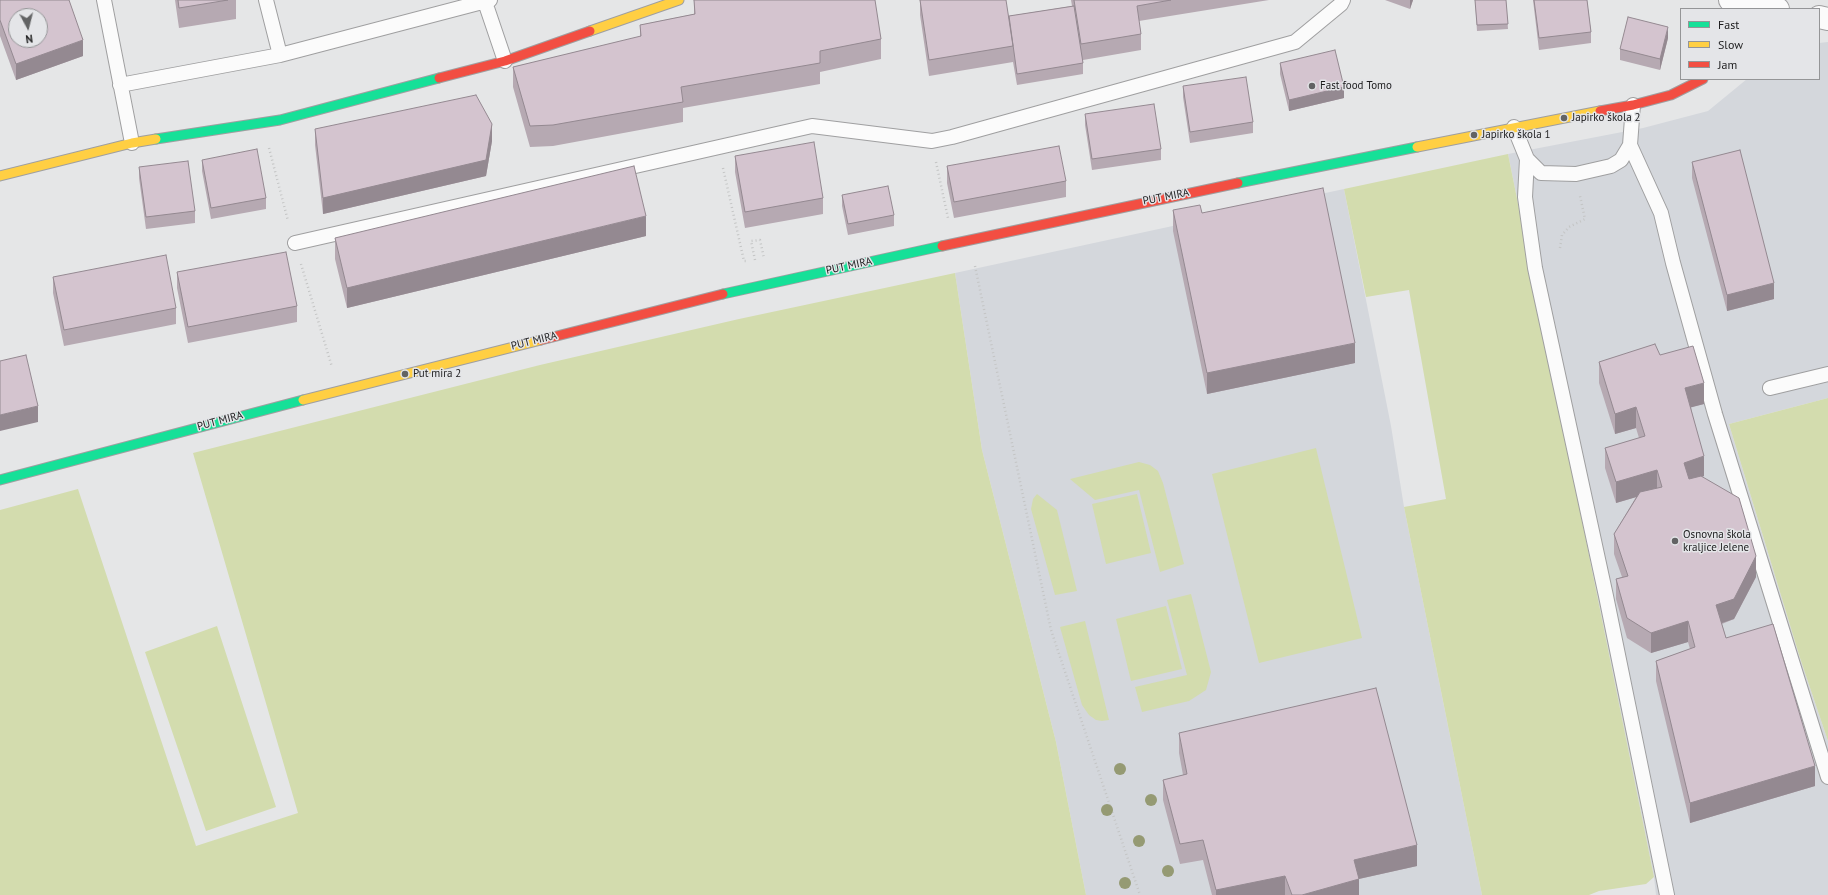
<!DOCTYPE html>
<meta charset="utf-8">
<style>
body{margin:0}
#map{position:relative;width:1828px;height:895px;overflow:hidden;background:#e5e6e7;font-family:"PT Sans",sans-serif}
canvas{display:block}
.legend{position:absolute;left:1680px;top:8px;width:140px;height:72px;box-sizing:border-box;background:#e4e5e8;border:1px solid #949597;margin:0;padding:5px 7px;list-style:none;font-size:12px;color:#1c1c1d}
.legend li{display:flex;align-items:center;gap:8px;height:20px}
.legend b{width:20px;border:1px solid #949597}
.north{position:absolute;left:8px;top:8px;width:40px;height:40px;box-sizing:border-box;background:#e4e5e8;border:1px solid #949597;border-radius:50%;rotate:173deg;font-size:11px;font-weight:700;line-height:16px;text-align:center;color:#1c1c1d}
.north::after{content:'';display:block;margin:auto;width:14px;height:18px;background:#626364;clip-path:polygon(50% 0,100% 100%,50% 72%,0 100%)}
</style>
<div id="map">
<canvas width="1828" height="895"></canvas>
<ul class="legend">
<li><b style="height:5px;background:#16e098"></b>Fast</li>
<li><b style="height:5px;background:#ffcf43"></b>Slow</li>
<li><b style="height:5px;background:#f24e42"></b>Jam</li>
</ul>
<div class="north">N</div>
</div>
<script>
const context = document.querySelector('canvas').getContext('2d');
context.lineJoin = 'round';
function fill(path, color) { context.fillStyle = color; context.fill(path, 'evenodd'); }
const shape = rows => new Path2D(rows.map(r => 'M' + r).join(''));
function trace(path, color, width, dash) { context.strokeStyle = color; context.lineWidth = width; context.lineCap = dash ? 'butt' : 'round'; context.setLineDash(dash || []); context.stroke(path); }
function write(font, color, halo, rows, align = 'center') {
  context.font = font + ' "PT Sans",sans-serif'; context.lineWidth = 3; context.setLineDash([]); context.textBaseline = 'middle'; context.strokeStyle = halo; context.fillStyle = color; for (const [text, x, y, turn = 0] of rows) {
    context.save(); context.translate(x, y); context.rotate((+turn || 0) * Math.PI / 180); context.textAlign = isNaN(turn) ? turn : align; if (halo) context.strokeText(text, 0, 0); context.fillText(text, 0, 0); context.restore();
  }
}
fill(shape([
 [1828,42,1828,398,1729,424,1800,658,1828,741,1828,895,1656,895,1654,877,1508,154,1643,128,1708,111,1747,79,1819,79,1819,43],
 [1344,189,1391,426,1404,507,1482,895,1086,895,1056,742,982,450,955,273]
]), '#d4d7dc');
fill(shape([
 [1508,154,1654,877,1646,884,1599,891,1589,895,1482,895,1404,507,1446,499,1409,290,1366,297,1344,189],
 [955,273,982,450,1056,742,1086,895,0,895,0,510,78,489,196,846,298,813,193,453,540,365,739,319],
 [1828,398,1828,741,1800,658,1729,424],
 [1316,448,1362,638,1259,663,1212,474],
 [1139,462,1150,465,1158,471,1163,483,1184,564,1160,572,1139,490,1095,500,1070,479],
 [1037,494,1057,510,1077,591,1055,595,1031,509,1033,499],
 [1137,494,1151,553,1106,564,1092,504],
 [1191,594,1211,672,1206,690,1189,701,1142,712,1135,687,1187,675,1167,600],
 [1166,606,1182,669,1131,681,1116,619],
 [1085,621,1109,720,1102,721,1096,720,1089,715,1082,705,1060,627],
 [217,626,276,807,206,831,145,652]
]), '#d3dcae');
const lane = shape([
 [104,0,132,143],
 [266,0,280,55],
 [485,2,505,61],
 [120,85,280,55,490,0],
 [1514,127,1527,159,1541,173,1576,174,1611,166,1621,160,1630,145,1633,105],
 [1630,145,1661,213,1673,263,1715,414,1828,777],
 [1527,159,1525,197,1535,268,1606,596,1667,895],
 [295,243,812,126,932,141,952,137,1295,42,1341,4,1343,0],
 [1770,388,1828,374]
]);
const street = shape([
 [1730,0,1778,9],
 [1819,17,1828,19]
]);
const fast = shape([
 [156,139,280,120,439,78],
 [1238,183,1417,147],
 [723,294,942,246],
 [0,480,303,400]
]);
const slow = shape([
 [590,31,679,0],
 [1417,147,1600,111],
 [0,176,132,143,156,139],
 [303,400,541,340]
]);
const jam = shape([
 [439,78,505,61,590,31],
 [1600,111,1633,105,1671,95,1703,79],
 [942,246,1238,183],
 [541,340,723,294]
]);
trace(lane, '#9f9fa0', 16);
trace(street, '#9f9fa0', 24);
trace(fast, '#9f9fa0', 11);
trace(slow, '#9f9fa0', 11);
trace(jam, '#9f9fa0', 11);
trace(shape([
 [269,148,288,221],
 [936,162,948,218],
 [723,168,744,261,746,261],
 [1560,248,1562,235,1569,227,1585,219,1580,196],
 [755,260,751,241,760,240,764,258],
 [301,264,332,367],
 [975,266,1051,630,1140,895]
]), '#c4c5c5', 2.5, [1, 3]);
trace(lane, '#fbfbfb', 14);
trace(street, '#fbfbfb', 22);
trace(fast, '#16e098', 9);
trace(slow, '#ffcf43', 9);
trace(jam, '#f24e42', 9);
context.fillStyle = '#959a73';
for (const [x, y] of [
 [1120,769],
 [1151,800],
 [1107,810],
 [1139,841],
 [1168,871],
 [1125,883]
]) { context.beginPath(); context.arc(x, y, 6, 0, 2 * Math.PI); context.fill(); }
fill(shape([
 [0,0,83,56,16,80,0,36],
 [175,0,236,0,236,19,179,28],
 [694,0,881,39,881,59,820,72,820,84,683,108,683,122,553,146,530,147,513,87,513,67,640,37,640,25,694,14],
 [920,0,1009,16,1072,6,1071,0,1269,0,1139,21,1141,34,1141,50,1083,60,1083,74,1017,85,1013,62,929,76,920,15],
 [1385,0,1413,0,1410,9],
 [1475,0,1506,0,1508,29,1477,31],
 [1533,0,1587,0,1591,32,1591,43,1539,50],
 [1668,38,1660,70,1620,60,1620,49],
 [1280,63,1344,98,1289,111,1280,74],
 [1183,86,1253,122,1253,133,1190,143,1183,97],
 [1085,114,1161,149,1161,160,1092,170,1085,125],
 [315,129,492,141,486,176,323,214,315,145],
 [735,156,823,198,823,214,745,228,735,172],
 [202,160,266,198,266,209,211,219,202,171],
 [1692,162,1774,299,1727,311,1692,178],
 [947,166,1066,181,1066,197,954,218,947,183],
 [139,167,195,211,195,223,146,229,139,178],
 [842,195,894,215,894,226,848,235,842,206],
 [1173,210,1202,213,1355,363,1207,394,1173,231],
 [646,236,347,308,335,259,335,238],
 [177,272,297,306,297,322,188,343,177,288],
 [53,277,176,308,176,324,64,346,53,293],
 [1660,355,1704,404,1691,407,1704,476,1702,477,1756,577,1734,619,1722,624,1726,638,1815,786,1690,823,1656,681,1656,661,1690,649,1688,642,1651,653,1627,638,1616,599,1616,579,1622,577,1614,554,1614,534,1636,497,1616,503,1605,468,1605,448,1639,438,1636,428,1615,434,1599,383,1599,362],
 [1179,733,1417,866,1359,879,1359,895,1212,895,1203,860,1180,864,1163,800,1163,780,1183,775,1179,753]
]), '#b6a9b2');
fill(shape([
 [1410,0,1413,0,1410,9],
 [1668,27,1668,38,1660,70,1660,59],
 [83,40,83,56,16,80,16,64],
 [1344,87,1344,98,1289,111,1289,100],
 [492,124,492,141,486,176,323,214,323,198],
 [646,216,646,236,347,308,347,288],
 [1774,283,1774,299,1727,311,1727,295],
 [1355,343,1355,363,1207,394,1207,373],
 [1704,383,1704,404,1685,409,1685,388],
 [38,406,38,422,0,431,0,415],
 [1636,407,1636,428,1615,434,1615,414],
 [1704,456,1704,476,1684,483,1684,463],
 [1657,470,1657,491,1616,503,1616,482],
 [1756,556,1756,577,1734,619,1716,625,1716,605],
 [1688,621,1688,642,1651,653,1651,633],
 [1815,766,1815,786,1690,823,1690,803],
 [1417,845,1417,866,1354,880,1354,860],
 [1285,876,1285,895,1216,895,1216,890],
 [1359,879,1359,895,1302,895]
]), '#948991');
const building = shape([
 [0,0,69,0,83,40,16,64,0,20,0,0],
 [16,16,40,16,40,40,16,40,16,16],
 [178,0,228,0,179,8,178,0],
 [694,0,875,0,881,39,820,51,820,63,681,87,683,102,553,125,530,126,513,67,641,36,640,25,695,14,694,0],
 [920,0,1006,0,1013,46,929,60,920,0],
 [1074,0,1171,0,1137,6,1141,34,1081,44,1074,0],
 [1475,0,1506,0,1508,24,1477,25,1475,0],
 [1534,0,1587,0,1591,32,1539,38,1534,0],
 [1074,6,1083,63,1017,74,1009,16,1074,6],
 [1628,17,1668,27,1660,59,1620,49,1628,17],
 [1335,50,1344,87,1289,100,1280,63,1335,50],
 [1246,77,1253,122,1190,132,1183,86,1246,77],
 [476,95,492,124,486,160,323,198,315,129,476,95],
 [1154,104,1161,149,1092,159,1085,114,1154,104],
 [814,142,823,198,745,212,735,156,814,142],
 [1059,146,1066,181,954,202,947,166,1059,146],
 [257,149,266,198,211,208,202,160,257,149],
 [1740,150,1774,283,1727,295,1692,162,1740,150],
 [188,161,195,211,146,217,139,167,188,161],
 [634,166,646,216,347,288,335,238,634,166],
 [888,186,894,215,848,224,842,195,888,186],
 [1323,188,1355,343,1207,373,1173,210,1200,205,1202,213,1323,188],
 [286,252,297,306,188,327,177,272,286,252],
 [166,255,176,308,64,330,53,277,166,255],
 [1655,344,1660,355,1693,346,1704,383,1685,388,1704,456,1684,463,1689,479,1701,476,1739,498,1756,556,1734,599,1716,605,1726,638,1773,624,1815,766,1690,803,1656,661,1695,647,1688,621,1651,633,1627,618,1616,579,1628,576,1614,534,1640,492,1662,487,1657,470,1616,482,1605,448,1645,436,1636,407,1615,414,1599,362,1655,344],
 [26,355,38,406,0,415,0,361,26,355],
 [1376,688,1417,845,1354,860,1359,879,1302,895,1292,895,1285,876,1216,890,1203,840,1180,844,1163,780,1187,774,1179,733,1376,688]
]);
fill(building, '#d4c4cf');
trace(building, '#948991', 1);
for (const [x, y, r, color] of [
 [1312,86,4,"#626364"],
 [1564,118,4,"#626364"],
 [1474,135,4,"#626364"],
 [405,374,4,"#626364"],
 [1675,541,4,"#626364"]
]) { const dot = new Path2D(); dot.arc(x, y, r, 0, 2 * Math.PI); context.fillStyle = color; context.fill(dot); trace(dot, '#e4e5e8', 1.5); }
write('11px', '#1c1c1d', '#e4e5e8', [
 ["Fast food Tomo",1320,86],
 ["Japirko škola 2",1572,118],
 ["Japirko škola 1",1482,135],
 ["Put mira 2",413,374],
 ["Osnovna škola",1683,535],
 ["kraljice Jelene",1683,548]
], 'left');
write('11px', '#1c1c1d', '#e4e5e8', [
 ["PUT MIRA",1166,197,-11],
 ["PUT MIRA",849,266,-12],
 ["PUT MIRA",534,341,-14],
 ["PUT MIRA",220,421,-15]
]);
</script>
